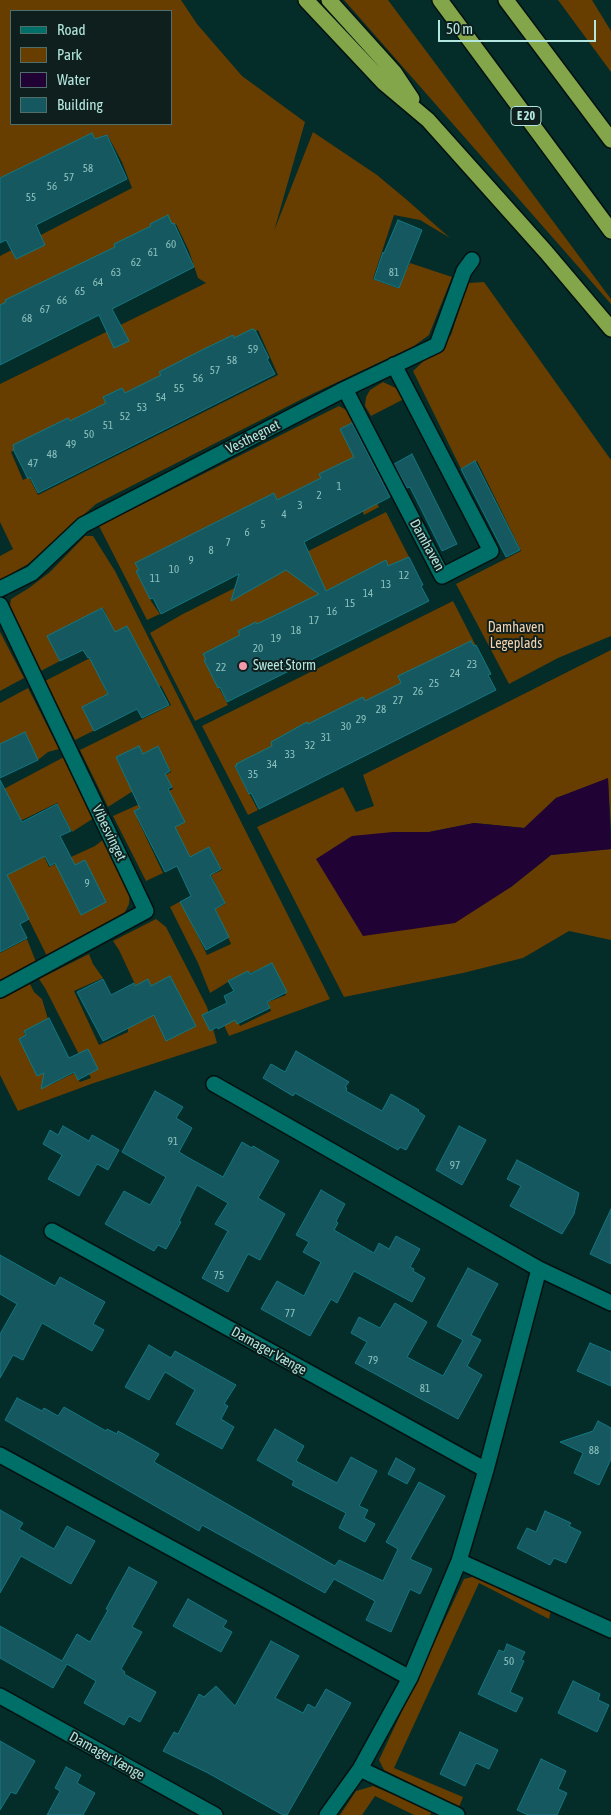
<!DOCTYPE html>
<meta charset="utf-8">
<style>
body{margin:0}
#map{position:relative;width:611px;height:1815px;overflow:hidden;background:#042c28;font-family:"Asap Condensed",sans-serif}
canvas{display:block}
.legend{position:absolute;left:10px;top:10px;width:162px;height:115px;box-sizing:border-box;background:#0f1f1d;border:1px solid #506f6b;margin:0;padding:6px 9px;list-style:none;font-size:15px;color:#b2e6df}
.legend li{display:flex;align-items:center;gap:10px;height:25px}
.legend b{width:25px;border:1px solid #506f6b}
.scale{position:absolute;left:438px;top:20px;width:158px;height:22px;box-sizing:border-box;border:2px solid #b2e6df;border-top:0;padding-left:6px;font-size:15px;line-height:18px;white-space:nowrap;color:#b2e6df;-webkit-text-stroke:4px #0f1f1d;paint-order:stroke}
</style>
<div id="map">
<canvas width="611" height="1815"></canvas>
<ul class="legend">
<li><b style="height:6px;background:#006f68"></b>Road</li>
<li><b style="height:14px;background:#683d00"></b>Park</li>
<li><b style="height:14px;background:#200234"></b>Water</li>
<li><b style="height:14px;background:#165860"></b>Building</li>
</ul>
<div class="scale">50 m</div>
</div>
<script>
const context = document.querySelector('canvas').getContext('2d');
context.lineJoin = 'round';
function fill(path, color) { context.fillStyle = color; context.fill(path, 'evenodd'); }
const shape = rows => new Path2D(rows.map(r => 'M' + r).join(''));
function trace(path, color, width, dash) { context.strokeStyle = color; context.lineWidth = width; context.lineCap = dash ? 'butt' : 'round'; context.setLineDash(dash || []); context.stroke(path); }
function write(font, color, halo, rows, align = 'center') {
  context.font = font + ' "Asap Condensed",sans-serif'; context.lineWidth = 4; context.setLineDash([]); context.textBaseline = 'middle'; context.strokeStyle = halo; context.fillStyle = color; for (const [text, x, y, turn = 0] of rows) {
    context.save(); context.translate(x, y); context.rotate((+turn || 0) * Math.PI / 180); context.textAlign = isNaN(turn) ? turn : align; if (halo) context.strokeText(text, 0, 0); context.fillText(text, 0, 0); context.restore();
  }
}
fill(shape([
 [0,0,181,0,197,24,242,76,305,122,274,231,313,132,377,175,407,200,450,238,420,220,394,215,373,279,397,288,410,263,452,277,429,335,414,346,308,396,96,504,28,564,0,580,0,556,13,549,0,522,0,384,206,283,198,278,189,251,176,224,0,312,0,256,132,188,122,162,108,136,0,190],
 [11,11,171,11,171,124,11,124],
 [258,330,278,375,38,495,29,477,23,480,11,452],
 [344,0,388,0,611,299,611,304],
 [558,0,592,0,611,31,611,72],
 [484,282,611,460,611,636,558,658,509,684,456,584,521,551,477,461,461,469,413,371,451,335,468,283],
 [383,382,398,389,404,399,371,416,365,406,366,397,370,390],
 [339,406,350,412,354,422,342,431,379,507,364,515,357,497,137,572,151,601,160,614,147,620,99,526],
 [386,512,409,557,205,660,228,705,195,721,150,633,181,615],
 [85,536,93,536,115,571,330,999,229,1036,217,1010,229,1004,240,1026,271,1011,268,1002,286,995,272,964,228,982,210,993,198,963,170,907,181,901,207,955,231,944,215,909,225,904,211,875,222,870,214,856,207,860,190,860,163,805,137,818,163,873,146,881,113,816,173,789,165,775,171,772,158,747,133,791,108,807,80,750,171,705,158,680,161,686,139,696,124,670,101,681,108,695,95,730,75,740,45,681,131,637,115,633,103,608,48,636,60,661,39,672,9,612,11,599,29,588,50,572],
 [453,601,476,646,235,767,258,810,248,815,202,726],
 [0,632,24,678,0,691],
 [611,650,611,830,608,779,556,798,525,828,474,823,429,832,393,832,511,887,551,855,611,849,611,940,569,931,523,958,463,973,344,997,257,827,343,787,356,812,374,806,363,775],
 [28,688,59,749,48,752,38,760,25,733,0,745,0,703],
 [64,757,94,818,72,832,57,803,0,831,0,791],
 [104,839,130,891,129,904,123,916,47,956,7,876,0,841,44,856,49,867,95,846],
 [156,919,166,927,207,1007,217,1043,94,1083,18,1111,0,1075,0,999,30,984,34,992,42,999,48,1019,24,1033,52,1084,74,1073,80,1082,91,1078,45,988,39,979,89,954,93,964,103,978,74,991,99,1045,128,1032,128,1023,148,1012,119,950,113,941],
 [27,939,36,962,0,980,0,953],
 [476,1576,551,1610,549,1619,479,1583,394,1768,463,1797,459,1807,384,1770,379,1760,464,1579],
 [373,1786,432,1811,430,1815,414,1815,375,1796,362,1815,340,1815,356,1791]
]), '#683d00');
fill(shape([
 [608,778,611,849,551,855,511,887,455,923,363,936,316,859,352,836,393,832,429,832,474,823,524,828,556,798]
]), '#200234');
const building = shape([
 [92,133,95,139,107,135,127,179,36,225,45,245,16,259,6,240,0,243,0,178,92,133],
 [168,215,172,224,174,223,194,267,112,309,129,341,114,348,99,315,0,365,0,305,6,302,5,300,115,247,114,244,151,226,150,224,168,215],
 [398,220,422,230,399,288,374,279,383,252,384,253,398,220],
 [252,329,255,330,269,358,267,359,275,374,38,493,30,477,28,479,13,449,14,448,13,445,68,418,70,421,106,403,103,397,122,388,125,393,161,375,159,372,202,350,233,335,234,338,252,329],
 [352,423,390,497,304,542,326,591,386,560,388,566,409,557,423,585,421,586,429,601,227,702,220,687,218,688,204,660,206,659,203,654,240,635,238,631,256,622,257,624,319,594,286,570,231,601,239,574,161,614,153,598,150,599,136,571,139,570,135,563,274,493,277,500,321,478,319,474,354,457,340,429,352,423],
 [412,454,457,544,442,551,410,487,407,488,394,464,412,454],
 [475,461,520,550,506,557,461,469,475,461],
 [102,608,115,632,127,626,169,705,142,718,137,709,94,731,82,707,108,694,89,657,88,658,83,650,60,661,47,636,102,608],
 [471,641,474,646,476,645,491,674,488,675,496,690,259,809,251,793,249,794,235,766,237,765,236,764,272,746,271,742,307,722,308,724,363,697,365,701,401,683,398,676,471,641],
 [25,732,38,760,0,778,0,744,25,732],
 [139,746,143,754,158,746,170,771,165,774,172,787,168,789,185,822,175,827,190,857,209,847,221,869,210,875,225,903,215,909,229,937,206,950,180,902,191,896,177,866,165,872,134,811,140,808,116,757,139,746],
 [0,780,22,822,57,804,71,831,60,836,75,865,85,860,106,902,81,915,55,863,50,866,45,856,7,875,29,919,20,924,27,938,0,952,0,780],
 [272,963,287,992,267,1002,270,1008,237,1024,235,1020,218,1029,217,1027,210,1031,202,1015,227,1003,224,996,234,991,228,981,248,971,250,974,272,963],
 [170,976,196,1026,166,1041,154,1015,103,1041,77,992,103,979,111,995,134,983,135,986,148,979,151,986,170,976],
 [49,1018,69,1058,88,1049,98,1069,78,1080,74,1072,41,1089,44,1073,37,1076,19,1039,26,1035,24,1031,49,1018],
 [296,1051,349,1082,345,1087,347,1088,346,1091,382,1111,391,1094,419,1110,418,1111,425,1116,406,1150,400,1147,398,1150,295,1093,293,1096,263,1078,271,1064,285,1072,296,1051],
 [155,1091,183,1107,176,1118,192,1128,179,1152,189,1158,223,1177,242,1142,252,1148,253,1146,279,1161,258,1198,285,1214,260,1260,248,1254,228,1292,202,1278,228,1231,215,1224,228,1203,197,1185,179,1221,181,1222,166,1249,158,1245,154,1251,105,1224,124,1191,150,1205,166,1177,122,1152,155,1091],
 [63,1126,89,1141,92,1135,119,1150,108,1170,97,1164,79,1196,48,1179,62,1155,43,1144,50,1130,58,1135,63,1126],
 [459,1126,486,1140,462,1185,436,1170,459,1126],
 [517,1160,579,1193,574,1214,562,1234,510,1206,521,1186,507,1179,517,1160],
 [321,1190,345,1204,336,1221,338,1223,334,1230,374,1253,379,1243,389,1249,396,1236,420,1249,410,1267,414,1269,413,1271,425,1278,412,1302,354,1271,337,1303,331,1299,310,1336,261,1309,277,1281,304,1296,321,1262,303,1252,309,1242,296,1235,321,1190],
 [611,1209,611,1264,590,1254,611,1209],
 [0,1255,55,1286,60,1277,105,1302,93,1324,104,1330,92,1351,42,1323,23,1360,13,1355,0,1378,0,1334,17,1304,0,1294,0,1255],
 [468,1268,498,1284,471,1335,481,1340,467,1366,482,1375,458,1419,355,1363,367,1342,351,1333,359,1317,380,1328,395,1303,427,1322,407,1357,443,1376,463,1340,437,1326,468,1268],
 [590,1343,611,1352,611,1386,577,1371,590,1343],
 [149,1345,171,1358,175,1351,236,1385,224,1404,228,1406,221,1419,234,1427,222,1449,176,1424,195,1390,165,1372,149,1400,125,1387,149,1345],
 [17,1398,42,1411,44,1408,58,1416,64,1407,106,1431,107,1429,117,1434,118,1431,159,1454,154,1462,335,1566,339,1560,383,1581,398,1549,386,1542,419,1482,445,1496,410,1559,432,1569,420,1594,410,1589,391,1632,366,1620,375,1601,334,1579,325,1593,202,1525,199,1531,5,1420,17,1398],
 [598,1421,611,1428,611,1459,599,1485,574,1473,583,1453,560,1442,593,1431,598,1421],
 [275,1429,304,1446,296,1461,337,1483,351,1457,377,1471,359,1506,368,1510,364,1518,375,1524,365,1542,339,1528,346,1513,292,1485,294,1481,257,1460,275,1429],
 [396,1458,415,1469,407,1484,388,1474,396,1458],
 [0,1510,23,1523,19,1529,54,1549,67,1526,95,1541,71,1584,21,1556,0,1593,0,1510],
 [545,1511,571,1523,569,1526,581,1532,566,1563,554,1558,550,1565,517,1548,527,1528,536,1532,545,1511],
 [129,1567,157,1582,132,1627,142,1632,121,1669,125,1672,124,1674,156,1692,140,1722,129,1716,124,1725,84,1703,96,1681,67,1664,53,1688,0,1658,0,1626,62,1661,77,1634,90,1642,108,1610,106,1609,129,1567],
 [188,1599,227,1621,223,1627,232,1632,221,1652,173,1626,188,1599],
 [271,1641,299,1656,275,1698,303,1713,308,1704,315,1708,326,1689,351,1703,287,1815,283,1815,208,1773,163,1751,174,1732,178,1734,199,1694,204,1697,216,1686,235,1706,271,1641],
 [507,1644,525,1652,521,1660,524,1661,510,1692,523,1698,516,1712,478,1694,499,1650,504,1652,507,1644],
 [573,1681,600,1694,598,1700,609,1705,597,1732,558,1713,573,1681],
 [460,1732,498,1750,489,1769,476,1763,465,1786,440,1774,460,1732],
 [0,1741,35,1761,16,1794,11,1792,0,1810,0,1741],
 [541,1759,566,1771,558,1789,567,1793,557,1815,528,1815,517,1810,541,1759],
 [66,1767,81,1775,77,1783,95,1793,83,1815,47,1815,60,1791,55,1788,66,1767]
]);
fill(building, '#165860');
trace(building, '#117883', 1);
const minor = shape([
 [345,389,442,576,491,551,394,365],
 [0,589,32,573,83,525,345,389,437,345,464,271,472,260],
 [0,605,146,911,0,990],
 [214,1084,539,1269,611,1303],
 [52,1231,486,1470],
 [0,1455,410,1678],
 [459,1561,611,1630],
 [0,1696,215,1815],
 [360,1769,457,1815],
 [327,1815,360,1769,410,1678,459,1561,486,1470,539,1269]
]);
const highway = shape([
 [306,0,384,83,428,120,546,252,611,329],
 [329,0,394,72,412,99],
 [440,0,611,231],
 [506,0,611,140]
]);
trace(minor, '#031110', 18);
trace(highway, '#031110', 18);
trace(minor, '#006f68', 15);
trace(highway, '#83a64a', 15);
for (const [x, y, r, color] of [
 [243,666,5,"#f39aab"]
]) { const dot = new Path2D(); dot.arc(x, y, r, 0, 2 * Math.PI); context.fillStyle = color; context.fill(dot); trace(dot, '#0f1f1d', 2); }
write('11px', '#8bc2bf', null, [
 ["58",88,169],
 ["57",69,178],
 ["56",52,187],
 ["55",31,198],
 ["60",171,245],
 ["61",153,253],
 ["62",136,263],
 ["63",116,273],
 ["81",394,273],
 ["64",98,283],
 ["65",80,292],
 ["66",62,301],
 ["67",45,310],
 ["68",27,319],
 ["59",253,350],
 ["58",232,361],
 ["57",215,371],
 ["56",198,379],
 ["55",179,389],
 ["54",161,398],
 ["53",142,408],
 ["52",125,417],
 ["51",108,426],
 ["50",89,435],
 ["49",71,445],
 ["48",52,455],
 ["47",33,464],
 ["1",339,487],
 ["2",319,496],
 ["3",300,506],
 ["4",284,515],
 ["5",263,525],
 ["6",247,533],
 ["7",228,543],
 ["8",211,551],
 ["9",191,561],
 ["10",174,570],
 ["12",404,576],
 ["11",155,579],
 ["13",386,585],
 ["14",368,594],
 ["15",350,604],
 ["16",332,612],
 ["17",314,621],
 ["18",296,631],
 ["19",276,639],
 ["20",258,649],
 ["23",472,665],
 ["22",221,668],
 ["24",455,674],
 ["25",434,684],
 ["26",418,692],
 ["27",398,701],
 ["28",381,710],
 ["29",361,720],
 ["30",346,727],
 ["31",326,738],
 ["32",310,746],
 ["33",290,755],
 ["34",272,765],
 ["35",253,775],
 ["9",87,884],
 ["91",173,1142],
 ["97",455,1166],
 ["75",219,1276],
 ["77",290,1314],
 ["79",373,1361],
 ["81",425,1389],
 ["88",594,1451],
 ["50",509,1662]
]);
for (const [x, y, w] of [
 [526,116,30]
]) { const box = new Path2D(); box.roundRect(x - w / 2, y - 9.5, w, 19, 4); context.fillStyle = '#0f1f1d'; context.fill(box); trace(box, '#b2e6df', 1); }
write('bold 12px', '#b2e6df', null, [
 ["E 20",526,116]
]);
write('14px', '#b2e6df', '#0f1f1d', [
 ["Vesthegnet",253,437,-27],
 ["Damhaven",427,545,61],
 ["Vibesvinget",109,833,64],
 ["Damager Vænge",269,1351,29],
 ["Damager Vænge",107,1756,29]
]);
write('14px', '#f4d2b0', '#0f1f1d', [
 ["Damhaven",516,628],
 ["Legeplads",516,644]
]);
write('14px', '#b2e6df', '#0f1f1d', [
 ["Sweet Storm",253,666]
], 'left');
</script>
